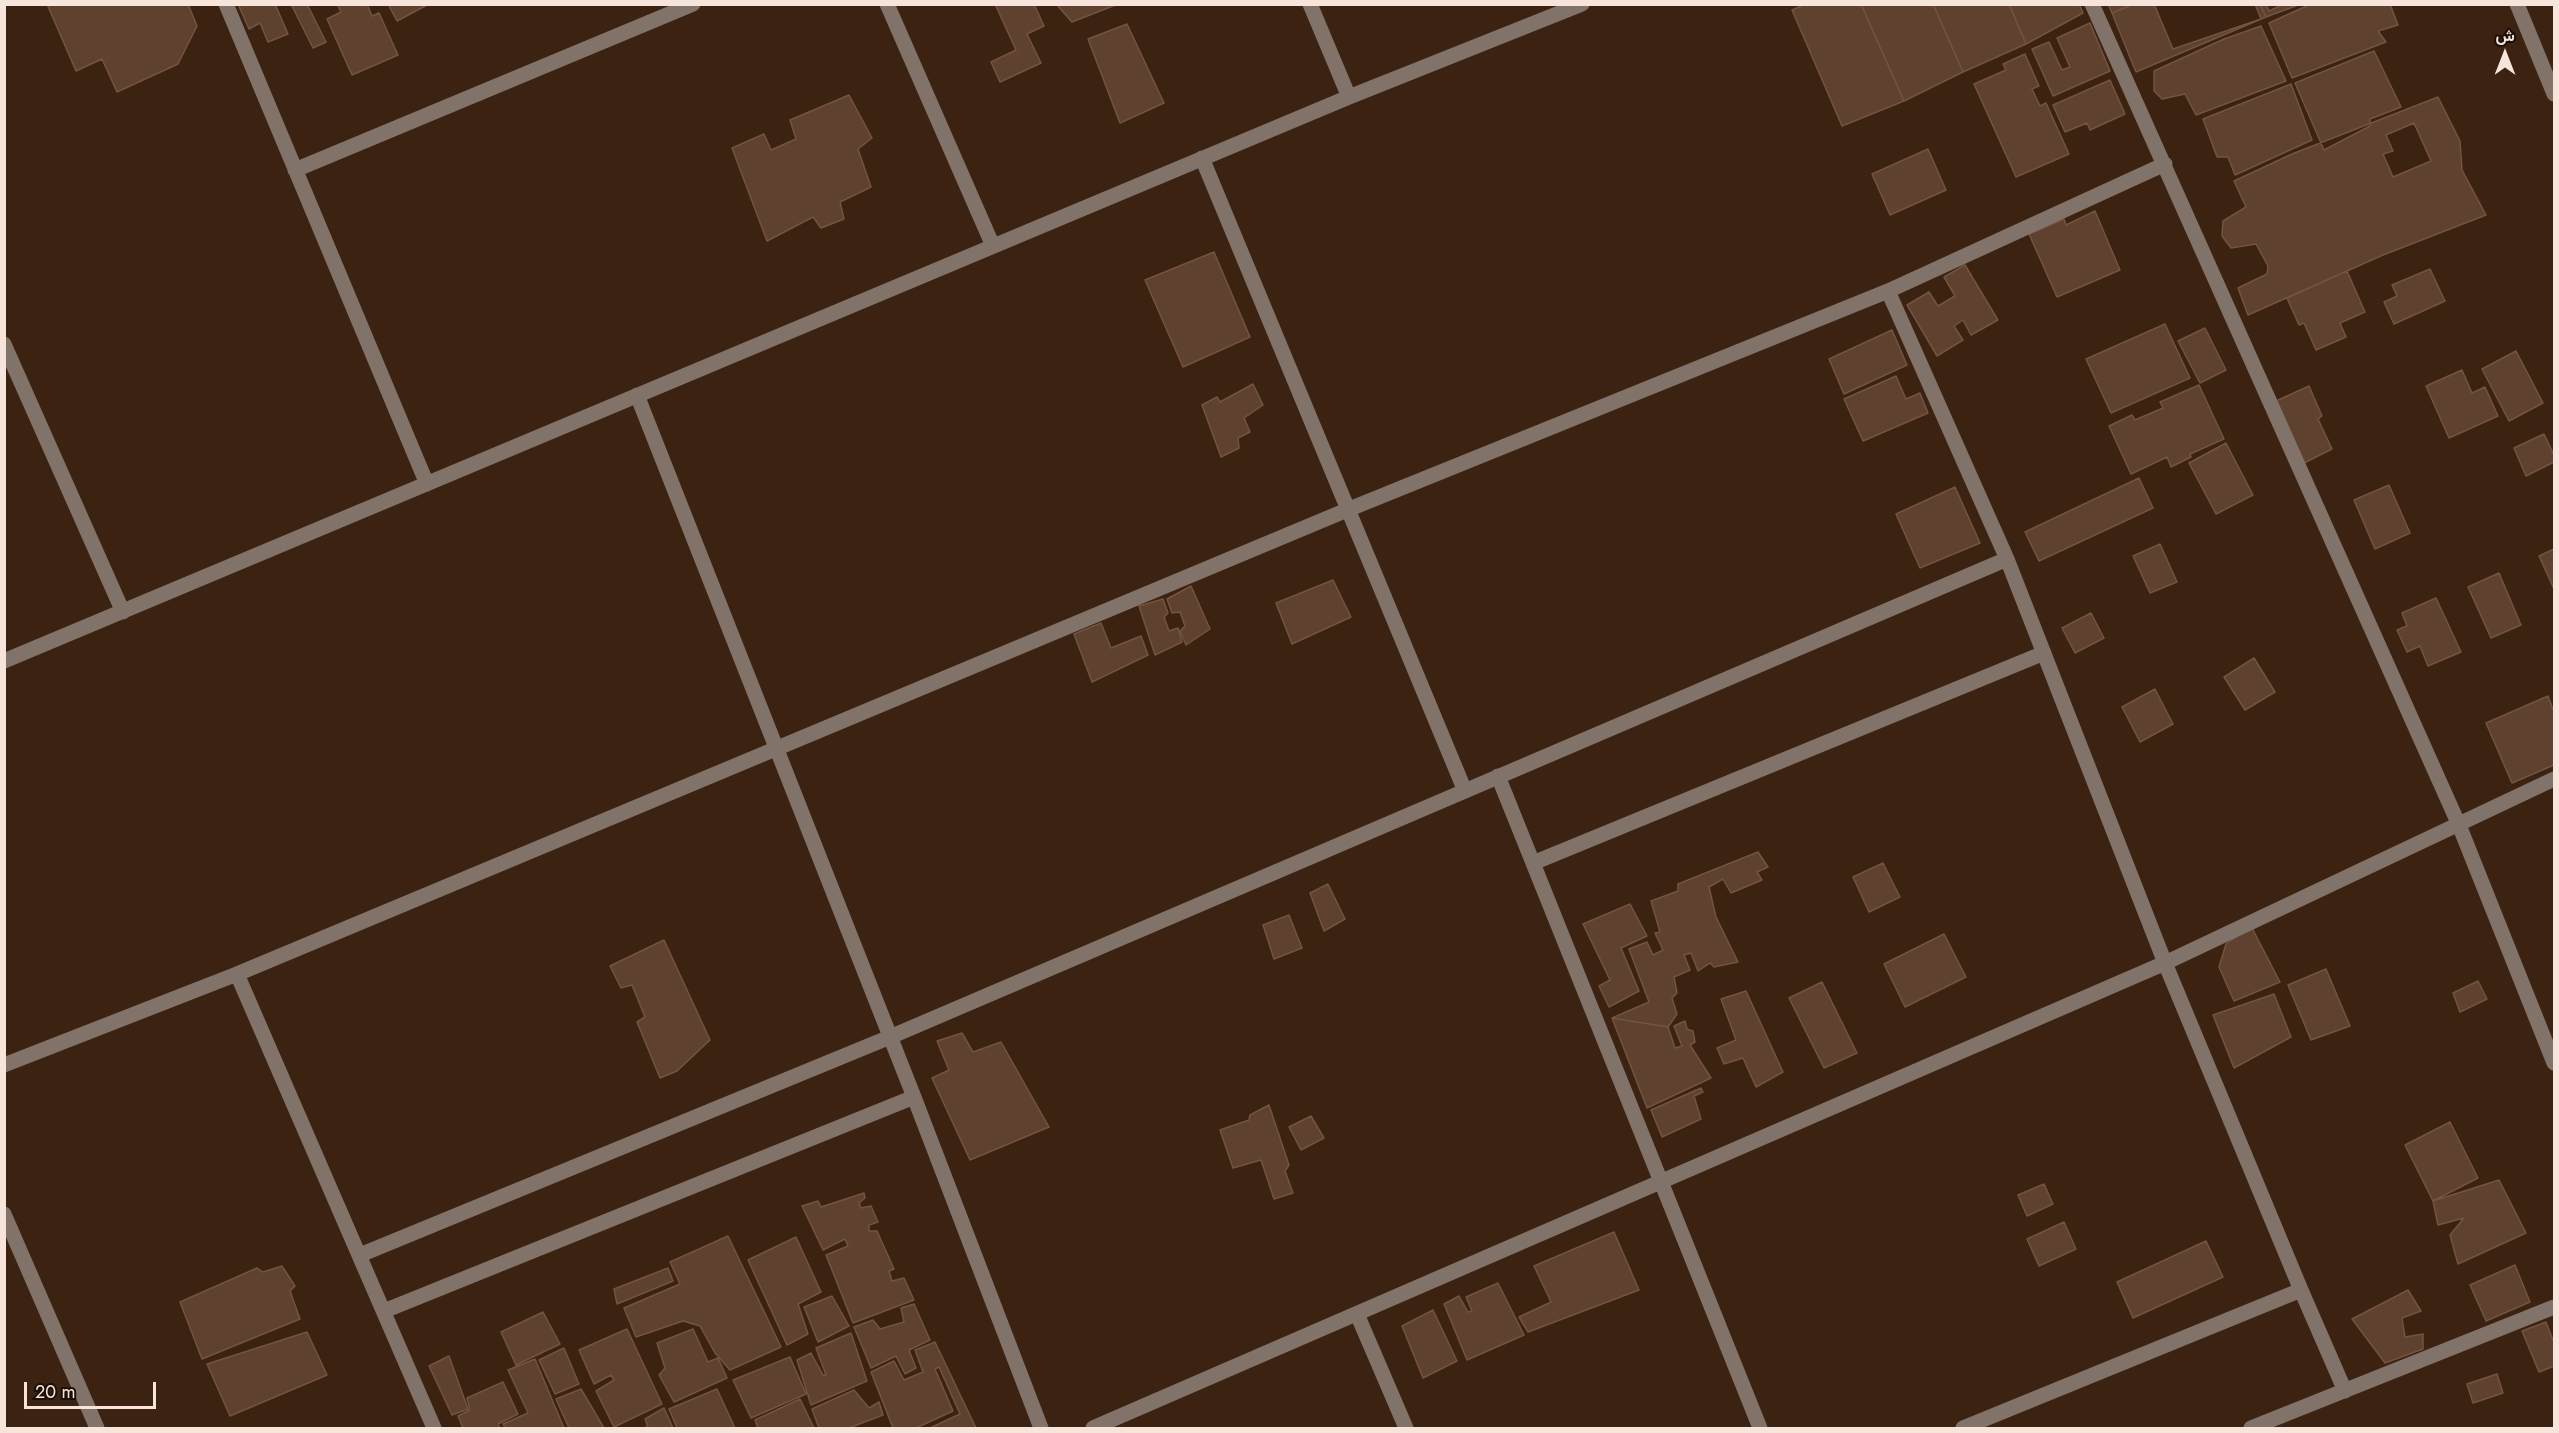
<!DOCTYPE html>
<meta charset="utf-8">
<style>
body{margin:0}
#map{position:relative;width:2559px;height:1433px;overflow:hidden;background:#3c2211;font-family:Jost,Vazirmatn,sans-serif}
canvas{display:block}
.frame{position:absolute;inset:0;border:6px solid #f7e4da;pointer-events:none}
.north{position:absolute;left:2475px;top:24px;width:60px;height:60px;-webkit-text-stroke:4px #1b0f08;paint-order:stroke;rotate:0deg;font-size:16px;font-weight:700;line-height:24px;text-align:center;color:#f7e4da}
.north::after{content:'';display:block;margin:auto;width:21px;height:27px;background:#f7e4da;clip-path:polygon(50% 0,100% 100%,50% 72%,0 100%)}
.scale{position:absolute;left:24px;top:1382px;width:132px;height:27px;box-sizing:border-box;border:3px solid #f7e4da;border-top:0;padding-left:8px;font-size:18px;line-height:21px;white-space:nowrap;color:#f7e4da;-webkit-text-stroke:4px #1b0f08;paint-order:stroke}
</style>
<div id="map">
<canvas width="2559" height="1433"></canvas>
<div class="frame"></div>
<div class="north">ش</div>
<div class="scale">20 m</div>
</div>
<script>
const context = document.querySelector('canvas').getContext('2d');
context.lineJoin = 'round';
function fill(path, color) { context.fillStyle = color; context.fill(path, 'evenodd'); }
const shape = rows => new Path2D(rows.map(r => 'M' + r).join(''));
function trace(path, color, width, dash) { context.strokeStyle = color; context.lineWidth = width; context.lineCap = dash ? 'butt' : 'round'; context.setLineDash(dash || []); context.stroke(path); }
const building = shape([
 [47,4,188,4,197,26,178,64,117,92,102,59,76,71,47,4],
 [238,4,275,4,288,34,268,42,260,23,249,29,238,4],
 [291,4,307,4,326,42,313,48,291,4],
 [337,4,367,4,372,16,379,13,398,55,352,75,327,19,341,12,337,4],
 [388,4,429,4,397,21,388,4],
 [995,4,1034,4,1044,26,1027,34,1041,63,1000,82,991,62,1016,50,995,4],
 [1056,4,1118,4,1072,22,1056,4],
 [1806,4,1861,4,1904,101,1842,126,1792,10,1806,4],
 [1861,4,1933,4,1963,72,1904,101,1861,4],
 [1933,4,2009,4,2026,44,1963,72,1933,4],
 [2009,4,2079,4,2083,13,2026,44,2009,4],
 [2108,4,2134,4,2112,13,2108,4],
 [2134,4,2260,4,2266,17,2136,72,2112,13,2134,4],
 [2154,4,2255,4,2261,19,2173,49,2154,4],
 [2260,4,2301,4,2266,17,2260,4],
 [2266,4,2284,4,2269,11,2266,4],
 [2311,4,2390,4,2398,25,2378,31,2386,42,2292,78,2269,23,2311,4],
 [2090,23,2110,71,2053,96,2032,49,2049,42,2062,70,2070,67,2057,38,2090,23],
 [1127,24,1164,103,1120,123,1088,39,1127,24],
 [2261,26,2286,81,2196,115,2185,94,2162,99,2154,91,2154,71,2224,39,2261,26],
 [2374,51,2401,107,2370,119,2370,126,2324,150,2295,83,2374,51],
 [2025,54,2039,86,2032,89,2040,106,2046,103,2069,154,2016,177,1974,84,2006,70,2003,64,2025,54],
 [2110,80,2125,114,2090,130,2087,123,2065,132,2053,105,2110,80],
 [2291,84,2312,140,2235,175,2228,157,2217,157,2203,119,2291,84],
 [849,95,872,138,858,149,871,187,840,202,844,219,821,228,813,217,767,241,732,148,764,134,771,150,796,139,790,120,849,95],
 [2438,97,2460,141,2462,170,2486,215,2383,255,2248,315,2238,288,2267,274,2268,266,2256,244,2231,248,2222,236,2223,221,2246,207,2234,181,2292,154,2438,97],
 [2414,123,2431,161,2393,177,2383,154,2393,151,2386,135,2414,123],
 [1928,149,1946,190,1890,215,1872,174,1928,149],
 [2095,211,2120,270,2057,297,2029,234,2064,219,2066,225,2095,211],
 [1214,252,1250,337,1183,367,1145,280,1214,252],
 [1965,265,1998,320,1971,335,1963,320,1954,326,1963,340,1937,356,1907,305,1929,292,1938,306,1955,296,1944,277,1965,265],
 [2430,269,2445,301,2394,324,2384,302,2397,296,2392,285,2430,269],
 [2347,271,2365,312,2340,323,2346,337,2316,350,2304,323,2299,325,2287,298,2347,271],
 [2165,324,2190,378,2111,413,2086,359,2165,324],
 [2205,328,2226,370,2200,383,2178,341,2205,328],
 [1892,330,1907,365,1844,394,1829,359,1892,330],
 [2516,351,2543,403,2509,421,2482,369,2516,351],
 [2462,370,2472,393,2485,387,2498,416,2449,438,2426,386,2462,370],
 [1896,376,1906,399,1920,393,1928,413,1863,441,1844,399,1896,376],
 [1253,384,1263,405,1244,418,1250,432,1238,438,1239,448,1221,457,1202,405,1217,397,1220,402,1253,384],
 [2199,385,2224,439,2190,454,2191,457,2171,467,2167,457,2131,474,2109,426,2132,415,2135,420,2163,408,2160,402,2199,385],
 [2309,386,2322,416,2318,419,2332,449,2302,464,2274,402,2309,386],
 [2544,434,2554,455,2554,462,2526,476,2514,448,2544,434],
 [2226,443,2253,495,2216,514,2189,463,2226,443],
 [2139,478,2153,508,2039,561,2025,532,2139,478],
 [2389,485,2410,533,2375,549,2354,500,2389,485],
 [1955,487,1980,543,1920,568,1896,514,1955,487],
 [2160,544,2177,582,2150,593,2133,556,2160,544],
 [2554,549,2554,589,2539,556,2554,549],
 [2499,573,2521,625,2491,638,2468,587,2499,573],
 [1333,580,1351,617,1292,644,1276,603,1333,580],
 [1191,586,1210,629,1186,645,1180,631,1185,626,1180,612,1172,613,1167,599,1191,586],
 [2436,598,2461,652,2428,666,2420,646,2407,652,2397,630,2407,626,2402,613,2436,598],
 [1163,599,1168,613,1164,617,1169,631,1178,628,1182,642,1155,655,1139,606,1163,599],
 [2091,613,2104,638,2075,653,2062,628,2091,613],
 [1101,623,1111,648,1141,636,1148,655,1092,682,1074,634,1101,623],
 [2254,658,2275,692,2245,710,2224,677,2254,658],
 [2155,689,2173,724,2140,742,2122,707,2155,689],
 [2548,696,2554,712,2554,765,2512,783,2486,723,2548,696],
 [1758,852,1768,867,1757,872,1762,880,1731,893,1723,879,1709,887,1716,917,1738,962,1714,967,1710,963,1698,971,1691,953,1684,955,1690,970,1674,977,1677,993,1672,998,1677,1014,1668,1027,1612,1018,1649,1002,1629,949,1647,942,1653,955,1663,950,1655,933,1660,932,1651,901,1678,891,1678,884,1758,852],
 [1883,863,1900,897,1869,912,1853,877,1883,863],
 [1328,884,1345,919,1324,931,1310,893,1328,884],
 [1630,904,1647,936,1621,948,1639,991,1609,1007,1599,986,1610,980,1583,924,1630,904],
 [1289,915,1302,948,1274,959,1263,925,1289,915],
 [2251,926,2280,982,2234,1001,2219,967,2226,944,2251,926],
 [1944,934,1966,977,1905,1007,1884,964,1944,934],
 [664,940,710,1040,677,1071,660,1078,637,1022,645,1017,632,985,621,988,610,966,664,940],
 [2326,969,2350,1026,2311,1040,2288,985,2326,969],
 [2478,981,2487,999,2460,1012,2453,993,2478,981],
 [1822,982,1857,1053,1824,1068,1789,998,1822,982],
 [1746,991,1783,1072,1756,1087,1743,1058,1724,1064,1717,1048,1736,1040,1721,999,1746,991],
 [2274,994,2291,1037,2234,1068,2213,1015,2274,994],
 [1612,1018,1668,1027,1675,1048,1682,1046,1674,1026,1685,1021,1687,1029,1693,1031,1695,1042,1690,1045,1711,1078,1647,1108,1612,1018],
 [962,1033,973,1052,1001,1042,1049,1127,970,1160,932,1078,949,1070,937,1041,962,1033],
 [1701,1088,1703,1092,1694,1096,1701,1119,1662,1137,1651,1110,1701,1088],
 [1269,1105,1289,1165,1285,1171,1293,1193,1274,1199,1261,1160,1233,1168,1220,1130,1249,1120,1250,1115,1269,1105],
 [1311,1116,1324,1138,1301,1150,1289,1127,1311,1116],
 [2450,1122,2478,1178,2433,1201,2405,1145,2450,1122],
 [2499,1180,2526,1233,2458,1264,2450,1235,2464,1218,2438,1225,2433,1201,2499,1180],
 [2044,1184,2053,1204,2027,1216,2018,1195,2044,1184],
 [864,1193,865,1198,859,1203,861,1208,871,1206,878,1222,869,1225,869,1231,877,1231,894,1269,889,1271,892,1281,904,1278,914,1300,853,1323,826,1255,848,1246,845,1239,823,1250,802,1206,818,1201,821,1207,864,1193],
 [2064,1222,2076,1249,2039,1266,2027,1239,2064,1222],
 [1614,1232,1639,1290,1528,1332,1519,1317,1551,1302,1534,1266,1614,1232],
 [728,1236,781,1347,730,1370,715,1353,700,1326,683,1321,636,1337,624,1308,680,1284,670,1262,728,1236],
 [796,1237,821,1292,798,1304,808,1334,787,1345,748,1260,796,1237],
 [2206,1241,2223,1277,2133,1318,2117,1282,2206,1241],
 [2515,1265,2530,1302,2486,1321,2470,1285,2515,1265],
 [282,1266,295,1286,290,1291,300,1319,202,1359,180,1302,257,1268,263,1272,282,1266],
 [668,1268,673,1281,617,1304,614,1289,668,1268],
 [1498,1283,1524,1335,1467,1360,1444,1304,1459,1296,1468,1312,1472,1311,1466,1297,1498,1283],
 [2408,1290,2421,1311,2402,1318,2405,1337,2423,1334,2423,1349,2385,1363,2352,1319,2408,1290],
 [832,1296,849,1326,818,1342,804,1307,832,1296],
 [914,1304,930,1340,909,1350,916,1368,905,1374,896,1356,871,1368,854,1327,873,1320,880,1329,904,1322,901,1308,914,1304],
 [1433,1310,1457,1361,1423,1378,1402,1326,1433,1310],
 [543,1312,560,1344,516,1365,501,1332,543,1312],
 [2546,1322,2554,1343,2554,1366,2539,1372,2522,1331,2546,1322],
 [627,1329,662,1404,614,1427,596,1391,614,1380,611,1375,594,1384,579,1350,627,1329],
 [693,1329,708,1362,718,1358,727,1378,674,1402,659,1375,665,1368,657,1343,693,1329],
 [307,1332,327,1375,230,1416,207,1364,307,1332],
 [851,1333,867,1381,811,1405,797,1360,811,1353,823,1375,826,1375,816,1348,851,1333],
 [935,1342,976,1428,930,1428,960,1414,939,1367,935,1369,953,1411,916,1428,893,1428,871,1372,894,1361,904,1380,923,1372,915,1350,935,1342],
 [564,1348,579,1384,555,1394,539,1360,564,1348],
 [449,1356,468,1409,452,1415,429,1366,449,1356],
 [790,1357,806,1394,751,1418,733,1380,790,1357],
 [535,1359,564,1428,505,1428,503,1424,528,1413,508,1370,535,1359],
 [2497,1374,2503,1393,2473,1403,2467,1384,2497,1374],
 [503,1382,518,1414,498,1424,500,1428,463,1428,458,1416,470,1410,467,1398,503,1382],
 [581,1389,604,1428,569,1428,556,1399,581,1389],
 [717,1389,735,1428,677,1428,669,1409,717,1389],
 [854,1390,869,1408,879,1402,883,1415,849,1428,819,1428,812,1409,854,1390],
 [800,1399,814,1428,758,1428,755,1420,800,1399],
 [664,1408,673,1428,642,1428,648,1427,645,1419,664,1408]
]);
fill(building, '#5e412f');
trace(building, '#735442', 1.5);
trace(shape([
 [226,4,427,484],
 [887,4,993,246],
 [1310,4,1349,97],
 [2092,4,2459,825,2554,1063],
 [2517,4,2554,94],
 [1202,158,1465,791],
 [295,170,693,4],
 [1888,291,2007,559,2165,963,2301,1290,2345,1391],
 [4,344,123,612],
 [637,395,914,1097,1041,1428],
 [4,661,1349,97,1582,4],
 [1498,776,1760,1428],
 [1533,863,2044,653],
 [237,974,434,1428],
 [4,1065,237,974,1347,510,1888,291,2165,164],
 [4,1214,97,1428],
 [360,1255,890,1037,2007,559],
 [384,1311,914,1097],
 [1357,1314,1406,1428],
 [1093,1428,2165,963,2554,779],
 [1963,1428,2301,1290],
 [2251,1428,2554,1307]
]), '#81736a', 15);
</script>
